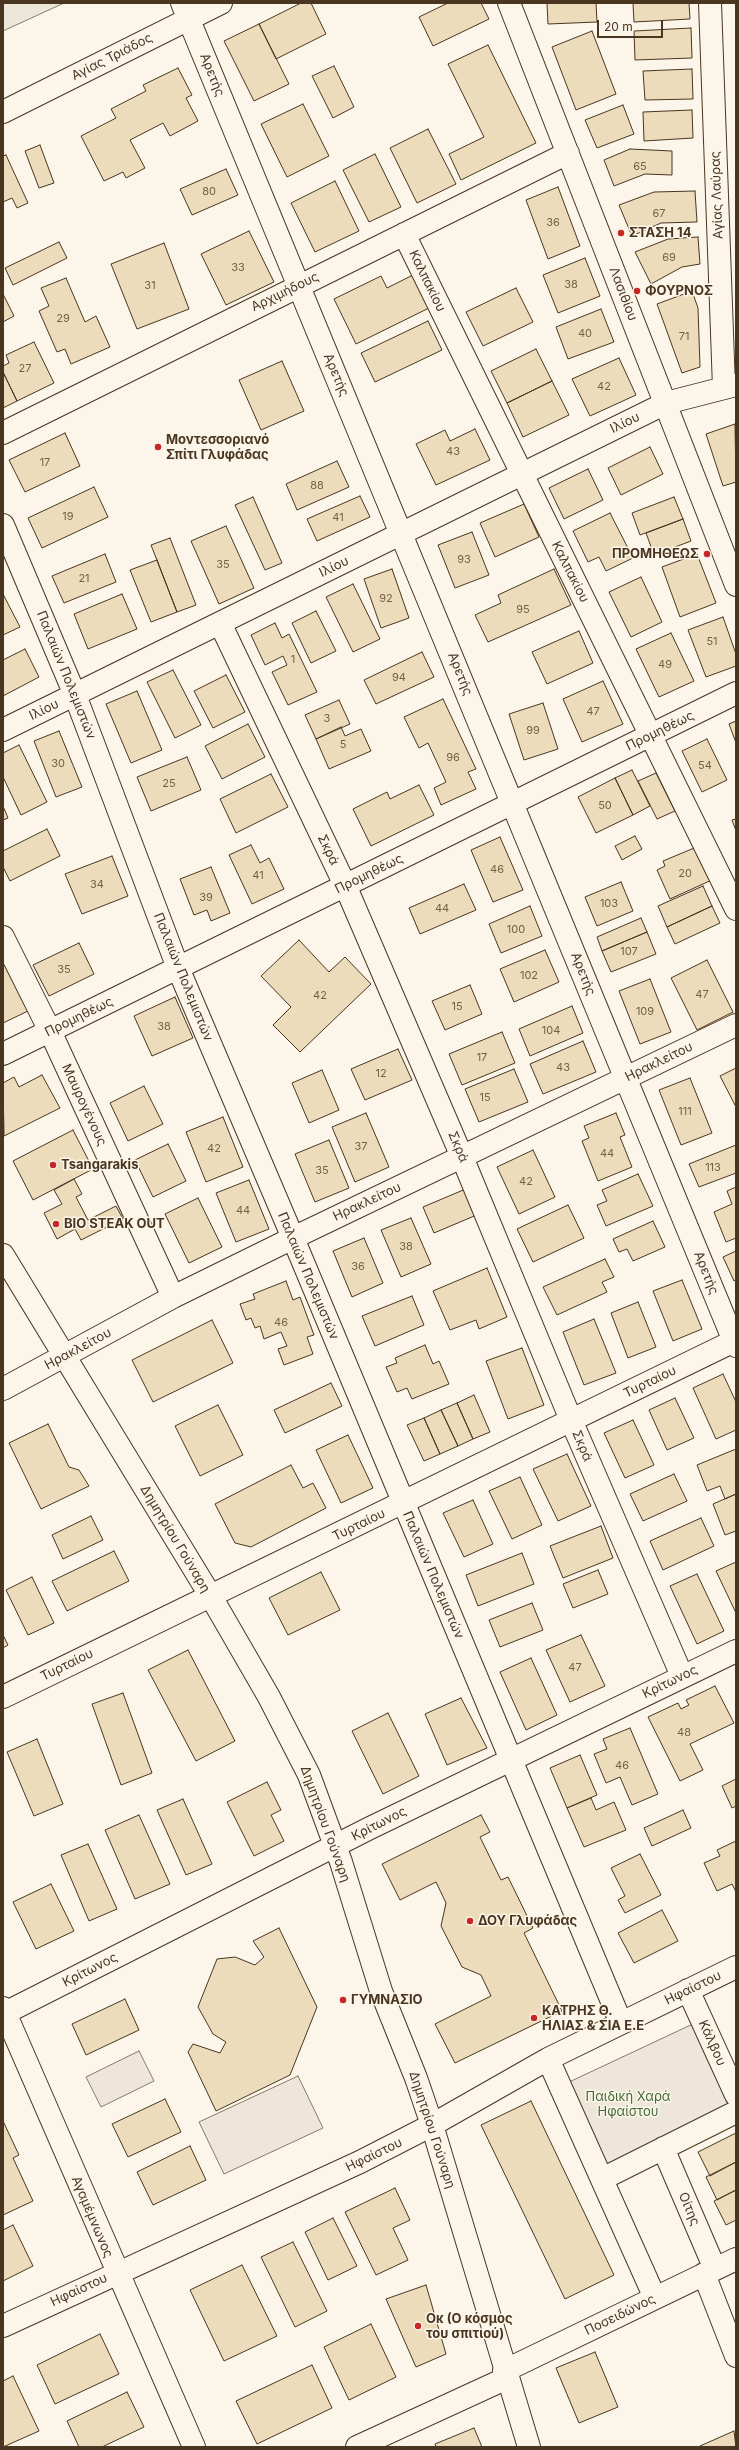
<!DOCTYPE html>
<meta charset="utf-8">
<style>
body{margin:0}
#map{position:relative;width:739px;height:2450px;overflow:hidden;background:#fbf6e9;font-family:Inter,sans-serif}
canvas{display:block}
.frame{position:absolute;inset:0;border:4px solid #4a3520;pointer-events:none}
.scale{position:absolute;left:597px;top:20px;width:66px;height:18px;box-sizing:border-box;border:2px solid #4a3520;border-top:0;padding-left:5px;font-size:12px;line-height:14px;white-space:nowrap;color:#4a3520;-webkit-text-stroke:3px #fbf6e9;paint-order:stroke}
</style>
<div id="map">
<canvas width="739" height="2450"></canvas>
<div class="frame"></div>
<div class="scale">20 m</div>
</div>
<script>
const context = document.querySelector('canvas').getContext('2d');
context.lineJoin = 'round';
function fill(path, color) { context.fillStyle = color; context.fill(path, 'evenodd'); }
const shape = rows => new Path2D(rows.map(r => 'M' + r).join(''));
function trace(path, color, width, dash) { context.strokeStyle = color; context.lineWidth = width; context.lineCap = dash ? 'butt' : 'round'; context.setLineDash(dash || []); context.stroke(path); }
function write(font, color, halo, rows, align = 'center') {
  context.font = font + ' Inter,sans-serif'; context.lineWidth = 3; context.setLineDash([]); context.textBaseline = 'middle'; context.strokeStyle = halo; context.fillStyle = color; for (const [text, x, y, turn = 0] of rows) {
    context.save(); context.translate(x, y); context.rotate((+turn || 0) * Math.PI / 180); context.textAlign = isNaN(turn) ? turn : align; if (halo) context.strokeText(text, 0, 0); context.fillText(text, 0, 0); context.restore();
  }
}
const green = shape([
 [695,2023,732,2103,607,2169,567,2083,695,2023],
 [139,2051,154,2081,101,2107,86,2077,139,2051],
 [298,2076,323,2128,224,2174,199,2122,298,2076]
]);
fill(green, '#ede6d9');
trace(green, '#887966', 1);
const parking = shape([
 [3,3,64,3,3,31,3,3]
]);
fill(parking, '#ede7d9');
trace(parking, '#887966', 1);
const building = shape([
 [301,3,311,3,326,34,276,59,259,24,301,3],
 [448,3,481,3,489,19,433,46,419,17,448,3],
 [547,3,596,3,597,22,548,24,547,3],
 [633,3,689,3,690,19,634,22,633,3],
 [259,24,289,84,254,101,224,41,259,24],
 [691,28,692,58,635,60,634,31,691,28],
 [592,31,616,94,576,110,552,47,592,31],
 [488,45,536,143,461,180,449,154,484,137,448,64,488,45],
 [334,66,354,107,333,118,312,76,334,66],
 [178,68,192,95,186,98,198,121,170,136,163,123,130,140,145,168,126,178,123,172,104,181,81,136,116,118,111,109,146,91,143,85,178,68],
 [692,69,693,99,645,100,643,71,692,69],
 [303,104,329,156,287,177,261,124,303,104],
 [623,105,634,134,597,148,585,120,623,105],
 [692,110,693,138,644,141,643,112,692,110],
 [428,129,456,184,417,203,390,148,428,129],
 [40,145,54,183,39,188,25,151,40,145],
 [630,149,672,151,672,175,645,174,614,186,604,160,630,149],
 [375,154,401,207,369,222,343,170,375,154],
 [6,155,28,203,17,208,12,198,3,202,3,156,6,155],
 [226,169,238,195,192,215,180,189,226,169],
 [335,181,359,231,315,252,291,203,335,181],
 [558,187,580,246,548,259,526,200,558,187],
 [695,191,697,222,661,223,632,236,619,205,654,192,695,191],
 [249,231,274,282,226,305,201,254,249,231],
 [698,237,700,264,682,267,651,284,635,252,668,239,698,237],
 [59,242,67,258,13,285,5,268,59,242],
 [164,243,189,309,137,329,111,264,164,243],
 [585,258,600,296,558,313,543,275,585,258],
 [413,275,429,308,356,344,334,299,381,276,387,288,413,275],
 [66,278,85,322,96,316,110,347,71,364,65,349,57,352,39,311,49,306,41,288,66,278],
 [516,288,533,322,483,346,466,312,516,288],
 [692,291,698,308,700,367,682,373,657,304,692,291],
 [3,294,14,316,3,322,3,294],
 [601,309,614,342,568,359,556,327,601,309],
 [428,321,442,350,375,382,361,353,428,321],
 [34,342,54,383,17,401,3,372,3,366,9,363,6,355,34,342],
 [536,349,552,381,507,403,491,371,536,349],
 [619,358,636,395,590,416,572,379,619,358],
 [282,361,304,411,261,430,239,380,282,361],
 [3,372,17,401,3,408,3,372],
 [552,381,569,415,523,437,507,403,552,381],
 [735,424,736,482,723,486,706,434,735,424],
 [475,429,490,460,436,485,416,444,445,430,450,441,475,429],
 [65,433,80,466,25,492,9,460,65,433],
 [650,447,663,474,621,495,608,468,650,447],
 [337,461,349,487,297,510,286,484,337,461],
 [588,469,603,500,564,519,549,488,588,469],
 [94,487,108,517,42,548,28,518,94,487],
 [360,496,370,517,317,541,307,519,360,496],
 [253,497,282,563,265,570,235,505,253,497],
 [674,497,683,519,640,535,632,513,674,497],
 [524,504,539,537,495,557,480,523,524,504],
 [610,513,633,558,606,571,599,557,588,562,573,531,610,513],
 [683,519,691,541,654,555,646,533,683,519],
 [226,526,254,588,219,604,191,541,226,526],
 [472,532,489,575,455,588,438,545,472,532],
 [170,538,196,605,177,612,151,545,170,538],
 [105,554,116,582,64,603,52,576,105,554],
 [697,554,716,603,680,617,662,567,697,554],
 [157,560,177,612,151,622,130,570,157,560],
 [392,569,409,618,381,628,364,579,392,569],
 [554,569,571,605,488,642,475,615,501,603,498,595,554,569],
 [641,577,662,622,631,637,609,592,641,577],
 [353,584,380,639,353,652,326,597,353,584],
 [3,594,20,627,3,635,3,594],
 [122,594,137,629,88,649,74,614,122,594],
 [316,611,336,651,311,663,292,623,316,611],
 [723,617,736,654,736,666,706,677,688,630,723,617],
 [275,623,282,638,289,634,317,692,288,705,272,672,287,665,283,656,265,665,251,635,275,623],
 [579,631,593,663,547,684,532,652,579,631],
 [671,633,694,681,659,697,636,649,671,633],
 [25,649,39,677,3,696,3,660,25,649],
 [422,652,434,677,376,704,364,680,422,652],
 [173,670,201,725,175,738,147,682,173,670],
 [226,675,245,712,213,728,194,691,226,675],
 [603,681,623,724,582,742,563,699,603,681],
 [137,691,162,750,131,763,106,704,137,691],
 [443,699,476,769,468,772,476,789,441,805,434,788,446,782,428,743,419,748,404,717,443,699],
 [339,700,350,724,316,739,305,715,339,700],
 [543,703,558,749,524,760,509,714,543,703],
 [736,721,736,743,729,724,736,721],
 [248,724,265,757,222,779,205,746,248,724],
 [341,727,345,736,361,729,371,751,329,769,316,739,341,727],
 [59,731,82,787,56,797,34,741,59,731],
 [707,739,727,780,702,792,682,751,707,739],
 [19,745,47,802,21,815,3,777,3,753,19,745],
 [187,757,201,790,151,811,137,777,187,757],
 [632,770,650,806,633,815,615,778,632,770],
 [656,773,675,811,657,819,638,781,656,773],
 [271,774,288,807,236,833,220,799,271,774],
 [615,778,633,815,596,833,578,797,615,778],
 [419,785,434,815,371,846,353,809,387,792,390,799,419,785],
 [3,806,8,818,3,820,3,806],
 [736,819,736,831,732,820,736,819],
 [47,829,60,856,10,881,3,867,3,851,47,829],
 [635,836,642,849,622,860,615,846,635,836],
 [500,837,523,890,493,902,471,850,500,837],
 [251,845,260,863,269,858,284,889,252,904,229,855,251,845],
 [699,846,714,879,670,899,657,870,665,866,663,861,699,846],
 [112,856,128,896,82,914,65,874,112,856],
 [211,867,230,913,211,921,207,910,194,915,180,879,211,867],
 [621,882,633,911,597,926,585,897,621,882],
 [464,884,476,910,420,934,409,908,464,884],
 [703,886,712,906,667,927,658,906,703,886],
 [530,906,542,936,501,953,489,924,530,906],
 [712,906,720,923,675,944,667,927,712,906],
 [641,918,647,932,602,951,597,937,641,918],
 [647,932,656,954,611,972,602,951,647,932],
 [299,940,329,972,345,957,371,984,300,1052,273,1025,291,1007,261,976,299,940],
 [79,943,94,974,49,996,33,965,79,943],
 [545,950,559,982,514,1002,500,969,545,950],
 [3,960,28,1011,3,1023,3,960],
 [707,960,733,1012,697,1030,671,978,707,960],
 [650,979,671,1032,640,1044,619,991,650,979],
 [470,985,482,1014,445,1030,432,1001,470,985],
 [175,997,193,1038,152,1056,134,1016,175,997],
 [572,1006,583,1033,530,1056,519,1029,572,1006],
 [502,1032,515,1063,462,1085,449,1054,502,1032],
 [583,1041,596,1072,543,1094,530,1064,583,1041],
 [398,1049,412,1080,365,1100,351,1069,398,1049],
 [736,1068,736,1107,720,1076,736,1068],
 [514,1069,528,1102,479,1122,465,1089,514,1069],
 [322,1070,339,1110,309,1123,292,1083,322,1070],
 [42,1075,60,1108,4,1136,3,1083,14,1077,19,1087,42,1075],
 [690,1078,712,1133,681,1145,659,1090,690,1078],
 [144,1086,163,1124,128,1141,110,1103,144,1086],
 [366,1113,389,1167,355,1182,332,1127,366,1113],
 [616,1113,625,1135,620,1137,632,1167,598,1181,582,1141,589,1138,584,1126,616,1113],
 [223,1117,243,1167,206,1182,186,1132,223,1117],
 [73,1130,93,1169,33,1200,13,1161,73,1130],
 [329,1140,349,1188,315,1202,295,1154,329,1140],
 [168,1144,186,1181,153,1197,135,1160,168,1144],
 [736,1145,736,1173,699,1187,689,1164,736,1145],
 [533,1150,555,1197,519,1214,497,1167,533,1150],
 [638,1174,653,1206,606,1226,597,1205,607,1201,602,1190,638,1174],
 [74,1179,82,1194,76,1197,88,1220,116,1206,123,1219,81,1240,75,1229,57,1239,44,1213,62,1204,54,1190,74,1179],
 [249,1180,269,1229,236,1242,216,1193,249,1180],
 [736,1187,736,1238,726,1242,714,1212,732,1204,727,1191,736,1187],
 [468,1188,479,1214,434,1233,423,1207,468,1188],
 [198,1198,222,1247,189,1263,165,1214,198,1198],
 [568,1205,584,1238,533,1262,517,1229,568,1205],
 [411,1218,431,1264,401,1277,381,1230,411,1218],
 [653,1221,665,1247,633,1261,627,1249,619,1252,613,1239,653,1221],
 [364,1238,383,1283,352,1297,333,1251,364,1238],
 [736,1251,736,1280,734,1281,723,1257,736,1251],
 [605,1259,614,1277,602,1282,607,1292,557,1315,543,1287,605,1259],
 [487,1268,507,1317,479,1329,476,1320,450,1330,433,1291,487,1268],
 [682,1280,702,1329,673,1341,653,1291,682,1280],
 [286,1281,293,1300,300,1297,314,1335,307,1337,313,1354,284,1365,278,1349,287,1346,281,1332,264,1339,260,1326,255,1328,251,1318,246,1320,240,1304,255,1299,253,1294,286,1281],
 [412,1296,424,1325,375,1346,362,1316,412,1296],
 [638,1302,656,1347,628,1358,611,1313,638,1302],
 [594,1319,616,1373,584,1385,563,1332,594,1319],
 [212,1320,233,1363,153,1402,132,1360,212,1320],
 [425,1345,433,1364,439,1361,449,1384,412,1399,407,1388,397,1392,386,1367,397,1363,395,1358,425,1345],
 [522,1348,544,1405,508,1419,486,1361,522,1348],
 [723,1374,736,1402,736,1430,716,1439,693,1388,723,1374],
 [331,1383,342,1406,285,1433,274,1410,331,1383],
 [474,1395,490,1432,473,1439,457,1403,474,1395],
 [675,1398,694,1438,667,1450,649,1410,675,1398],
 [457,1403,473,1439,458,1446,441,1410,457,1403],
 [218,1405,243,1455,200,1476,175,1426,218,1405],
 [441,1410,458,1446,440,1454,424,1418,441,1410],
 [424,1418,440,1454,424,1461,407,1425,424,1418],
 [633,1420,654,1465,625,1478,604,1433,633,1420],
 [48,1424,69,1467,79,1470,89,1486,41,1509,9,1443,48,1424],
 [348,1435,373,1488,341,1503,316,1450,348,1435],
 [736,1449,736,1494,725,1499,720,1486,707,1491,697,1465,736,1449],
 [567,1454,591,1506,558,1521,533,1469,567,1454],
 [291,1465,303,1488,313,1483,326,1508,251,1547,235,1543,215,1504,291,1465],
 [674,1474,687,1501,643,1521,630,1494,674,1474],
 [520,1477,542,1525,512,1539,489,1491,520,1477],
 [736,1494,736,1531,725,1535,713,1504,736,1494],
 [473,1500,493,1544,464,1557,443,1513,473,1500],
 [91,1516,103,1540,63,1559,52,1535,91,1516],
 [701,1518,714,1546,663,1570,650,1541,701,1518],
 [601,1526,613,1558,563,1578,550,1546,601,1526],
 [114,1551,129,1581,67,1611,52,1581,114,1551],
 [522,1553,534,1584,478,1606,466,1575,522,1553],
 [736,1562,736,1613,716,1571,736,1562],
 [598,1570,608,1594,573,1608,563,1584,598,1570],
 [321,1572,340,1610,288,1635,269,1598,321,1572],
 [697,1574,724,1631,697,1644,670,1586,697,1574],
 [32,1577,54,1623,28,1635,6,1590,32,1577],
 [532,1603,543,1630,500,1647,489,1620,532,1603],
 [3,1635,8,1645,3,1648,3,1635],
 [581,1635,605,1686,570,1702,546,1650,581,1635],
 [188,1650,235,1741,196,1761,148,1670,188,1650],
 [531,1658,557,1715,526,1730,500,1672,531,1658],
 [715,1686,734,1723,690,1744,703,1770,680,1781,648,1717,678,1703,681,1709,689,1705,686,1700,715,1686],
 [123,1693,152,1773,121,1785,92,1704,123,1693],
 [461,1698,487,1748,447,1765,425,1714,461,1698],
 [388,1713,419,1776,383,1794,352,1731,388,1713],
 [630,1728,658,1794,632,1805,620,1777,606,1783,594,1754,607,1749,603,1739,630,1728],
 [37,1739,63,1804,34,1816,7,1752,37,1739],
 [580,1755,597,1795,567,1808,550,1768,580,1755],
 [736,1779,736,1806,732,1808,722,1786,736,1779],
 [267,1782,281,1810,271,1815,284,1841,254,1856,227,1802,267,1782],
 [591,1798,596,1810,614,1802,626,1830,584,1847,567,1808,591,1798],
 [183,1799,212,1864,186,1875,157,1810,183,1799],
 [683,1810,691,1828,652,1846,644,1828,683,1810],
 [139,1815,170,1884,135,1899,105,1830,139,1815],
 [481,1815,490,1832,480,1837,501,1880,508,1877,533,1928,524,1933,562,2011,455,2063,435,2024,491,1996,481,1975,462,1967,441,1926,446,1903,436,1882,400,1900,382,1864,481,1815],
 [736,1841,736,1892,732,1884,717,1891,704,1863,720,1856,717,1850,736,1841],
 [88,1844,117,1909,89,1921,61,1855,88,1844],
 [640,1854,661,1895,625,1913,618,1900,625,1896,611,1868,640,1854],
 [51,1884,74,1931,36,1949,13,1902,51,1884],
 [662,1910,678,1941,634,1963,618,1933,662,1910],
 [279,1928,317,2007,290,2075,216,2111,188,2052,193,2044,220,2053,226,2042,213,2034,198,2007,217,1959,235,1957,255,1965,264,1957,253,1941,279,1928],
 [125,1999,139,2030,86,2055,72,2024,125,1999],
 [165,2099,181,2132,128,2157,112,2124,165,2099],
 [531,2101,614,2275,565,2299,481,2125,531,2101],
 [3,2121,19,2155,13,2158,33,2201,3,2215,3,2121],
 [736,2133,736,2162,710,2176,698,2152,736,2133],
 [190,2146,206,2180,153,2205,137,2172,190,2146],
 [736,2162,736,2190,717,2200,706,2177,736,2162],
 [395,2188,410,2220,393,2228,408,2260,376,2275,345,2212,395,2188],
 [736,2190,736,2220,726,2225,714,2201,736,2190],
 [333,2218,357,2266,328,2280,305,2232,333,2218],
 [13,2225,33,2266,3,2281,3,2230,13,2225],
 [293,2242,327,2311,295,2327,261,2257,293,2242],
 [242,2265,277,2336,224,2361,190,2290,242,2265],
 [426,2285,446,2354,416,2367,386,2299,426,2285],
 [371,2324,396,2377,349,2400,324,2347,371,2324],
 [100,2334,119,2374,55,2404,37,2365,100,2334],
 [595,2352,618,2407,579,2423,556,2368,595,2352],
 [312,2365,332,2408,257,2444,236,2401,312,2365],
 [13,2376,39,2431,3,2447,3,2381,13,2376],
 [127,2392,144,2427,102,2447,79,2447,67,2421,127,2392],
 [474,2428,482,2447,436,2447,435,2444,474,2428],
 [734,2431,736,2447,701,2447,700,2446,734,2431]
]);
fill(building, '#ecdcbc');
trace(building, '#4a3520', 1);
const minor = shape([
 [182,3,736,1346],
 [509,3,736,585],
 [710,3,724,388],
 [3,112,221,3],
 [404,234,736,909],
 [3,433,568,153],
 [3,525,75,695,178,968,293,1238,621,2023],
 [220,623,345,885,462,1157,571,1420,682,1676],
 [3,730,666,403,736,385],
 [3,937,50,1031,173,1297],
 [3,1054,736,693],
 [3,1389,173,1297,293,1238,736,1025],
 [3,1697,736,1340],
 [688,1990,736,2095],
 [3,2008,194,2447],
 [3,2014,370,1828,736,1651],
 [548,2059,655,2298],
 [663,2148,715,2269],
 [602,2179,736,2112],
 [704,2274,736,2356],
 [3,2326,360,2162,432,2125,548,2059,736,1967],
 [504,2371,736,2259],
 [357,2447,507,2378]
]);
const major = shape([
 [3,1255,213,1600,269,1697,309,1775,341,1862,381,1991,416,2078,432,2125,529,2447]
]);
trace(minor, '#4a3520', 24);
trace(major, '#4a3520', 24);
trace(minor, '#fbf6e9', 22);
trace(major, '#fbf6e9', 22);
for (const [x, y, r, color] of [
 [621,233,4,"#c62828"],
 [637,291,4,"#c62828"],
 [158,447,4,"#c62828"],
 [707,554,4,"#c62828"],
 [53,1165,4,"#c62828"],
 [56,1224,4,"#c62828"],
 [470,1921,4,"#c62828"],
 [343,2000,4,"#c62828"],
 [534,2018,4,"#c62828"],
 [418,2326,4,"#c62828"]
]) { const dot = new Path2D(); dot.arc(x, y, r, 0, 2 * Math.PI); context.fillStyle = color; context.fill(dot); trace(dot, '#fbf6e9', 1.5); }
write('11px', '#725f47', null, [
 ["65",640,167],
 ["80",209,192],
 ["67",659,214],
 ["36",553,223],
 ["69",669,258],
 ["33",238,268],
 ["38",571,285],
 ["31",150,286],
 ["29",63,319],
 ["40",585,334],
 ["71",684,337],
 ["27",25,369],
 ["42",604,387],
 ["43",453,452],
 ["17",45,463],
 ["88",317,486],
 ["19",68,517],
 ["41",338,518],
 ["93",464,560],
 ["35",223,565],
 ["21",84,579],
 ["92",386,599],
 ["95",523,610],
 ["51",712,642],
 ["1",293,660],
 ["49",665,665],
 ["94",399,678],
 ["47",593,712],
 ["3",327,719],
 ["99",533,731],
 ["5",343,745],
 ["96",453,758],
 ["30",58,764],
 ["54",705,766],
 ["25",169,784],
 ["50",605,806],
 ["46",497,870],
 ["20",685,874],
 ["41",258,876],
 ["34",97,885],
 ["39",206,898],
 ["103",609,904],
 ["44",442,909],
 ["100",516,930],
 ["107",629,952],
 ["35",64,970],
 ["102",529,976],
 ["47",702,995],
 ["42",320,996],
 ["15",457,1007],
 ["109",645,1012],
 ["38",164,1027],
 ["104",551,1031],
 ["17",482,1058],
 ["43",563,1068],
 ["12",381,1074],
 ["15",485,1098],
 ["111",685,1112],
 ["37",361,1147],
 ["42",214,1149],
 ["44",607,1154],
 ["113",713,1168],
 ["35",322,1171],
 ["42",526,1182],
 ["44",243,1211],
 ["38",406,1247],
 ["36",358,1267],
 ["46",281,1323],
 ["47",575,1668],
 ["48",684,1733],
 ["46",622,1766]
]);
write('13px', '#4a3520', '#fbf6e9', [
 ["Αγίας Τριάδος",112,57,-27],
 ["Αρετής",212,75,68],
 ["Αγίας Λαύρας",717,195,-92],
 ["Καλπακίου",427,281,64],
 ["Αρχιμήδους",285,292,-26],
 ["Λασιθίου",623,294,69],
 ["Αρετής",336,375,67],
 ["Ιλίου",625,423,-26],
 ["Ιλίου",334,567,-26],
 ["Καλπακίου",570,572,63],
 ["Αρετής",460,674,68],
 ["Παλαιών Πολεμιστών",66,675,68],
 ["Ιλίου",44,710,-26],
 ["Προμηθέως",660,731,-26],
 ["Σκρά",328,850,64],
 ["Προμηθέως",369,874,-26],
 ["Αρετής",583,974,68],
 ["Παλαιών Πολεμιστών",183,977,68],
 ["Προμηθέως",79,1017,-26],
 ["Ηρακλείτου",659,1062,-26],
 ["Μαυρογένους",84,1105,65],
 ["Σκρά",458,1147,67],
 ["Ηρακλείτου",367,1202,-25],
 ["Αρετής",706,1273,68],
 ["Παλαιών Πολεμιστών",308,1276,67],
 ["Ηρακλείτου",78,1349,-28],
 ["Τυρταίου",650,1382,-26],
 ["Σκρά",582,1446,67],
 ["Τυρταίου",359,1525,-26],
 ["Δημητρίου Γούναρη",175,1539,59],
 ["Παλαιών Πολεμιστών",433,1575,67],
 ["Τυρταίου",67,1665,-26],
 ["Κρίτωνος",670,1682,-26],
 ["Δημητρίου Γούναρη",325,1824,70],
 ["Κρίτωνος",379,1824,-27],
 ["Κρίτωνος",90,1970,-27],
 ["Ηφαίστου",693,1988,-26],
 ["Κάλβου",712,2043,66],
 ["Δημητρίου Γούναρη",432,2130,72],
 ["Ηφαίστου",374,2155,-26],
 ["Οίτης",689,2209,67],
 ["Αγαμέμνωνος",92,2217,67],
 ["Ηφαίστου",79,2290,-25],
 ["Ποσειδώνος",620,2315,-26]
]);
write('bold 13px', '#4a3520', '#fbf6e9', [
 ["ΣΤΑΣΗ 14",629,233],
 ["ΦΟΥΡΝΟΣ",645,291],
 ["Μοντεσσοριανό",166,440],
 ["Σπίτι Γλυφάδας",166,455],
 ["ΠΡΟΜΗΘΕΩΣ",699,554,"right"],
 ["Tsangarakis",61,1165],
 ["BIO STEAK OUT",64,1224],
 ["ΔΟΥ Γλυφάδας",478,1921],
 ["ΓΥΜΝΑΣΙΟ",351,2000],
 ["ΚΑΤΡΗΣ Θ.",542,2011],
 ["ΗΛΙΑΣ & ΣΙΑ Ε.Ε",542,2026],
 ["Οκ (Ο κόσμος",426,2319],
 ["του σπιτιού)",426,2334]
], 'left');
write('13px', '#436837', '#fbf6e9', [
 ["Παιδική Χαρά",628,2097],
 ["Ηφαίστου",628,2112]
]);
</script>
